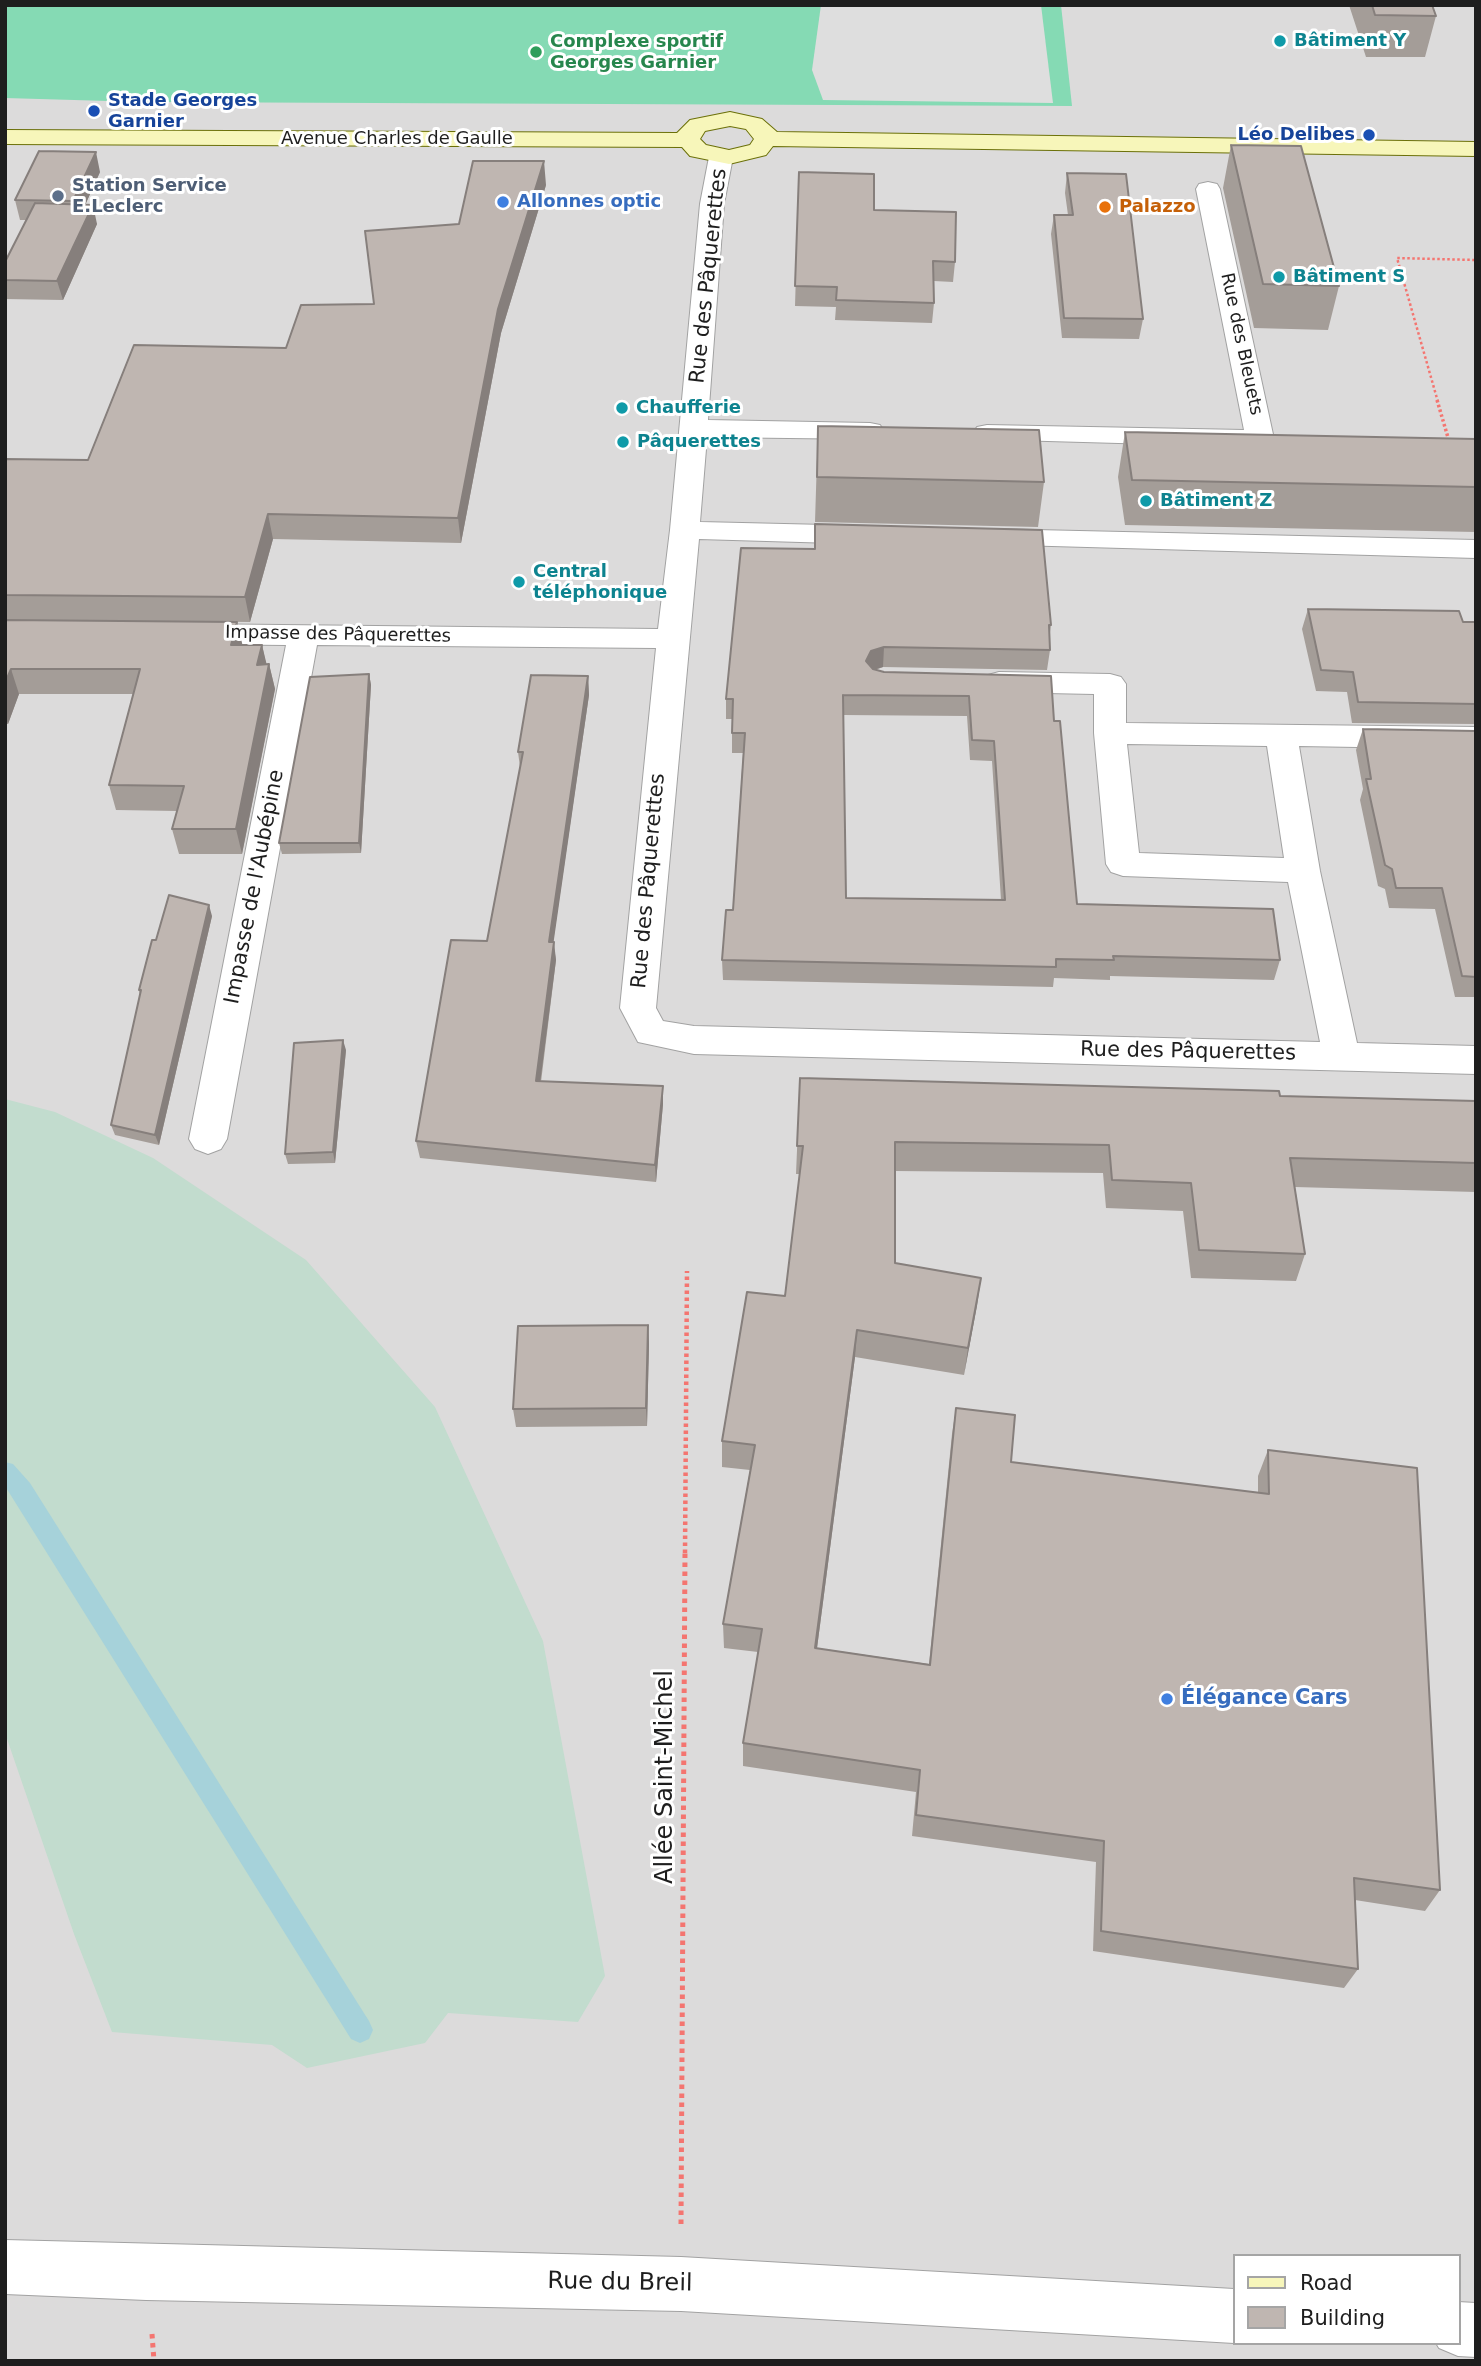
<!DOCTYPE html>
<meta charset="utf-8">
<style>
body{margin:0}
#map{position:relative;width:1481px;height:2366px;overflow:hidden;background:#eeeae4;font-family:"DejaVu Sans",sans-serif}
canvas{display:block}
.frame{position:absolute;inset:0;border:7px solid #1e1e1e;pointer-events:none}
.legend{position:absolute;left:1233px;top:2254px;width:228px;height:91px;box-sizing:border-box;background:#fff;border:2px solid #a5a5a5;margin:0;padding:9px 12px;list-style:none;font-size:21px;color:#1e1e1e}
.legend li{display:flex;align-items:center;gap:14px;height:35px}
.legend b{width:35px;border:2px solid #a5a5a5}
</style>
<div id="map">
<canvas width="1481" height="2366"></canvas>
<div class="frame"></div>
<ul class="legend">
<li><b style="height:9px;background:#f7f6ba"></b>Road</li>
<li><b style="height:19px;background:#bfb6b1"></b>Building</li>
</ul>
</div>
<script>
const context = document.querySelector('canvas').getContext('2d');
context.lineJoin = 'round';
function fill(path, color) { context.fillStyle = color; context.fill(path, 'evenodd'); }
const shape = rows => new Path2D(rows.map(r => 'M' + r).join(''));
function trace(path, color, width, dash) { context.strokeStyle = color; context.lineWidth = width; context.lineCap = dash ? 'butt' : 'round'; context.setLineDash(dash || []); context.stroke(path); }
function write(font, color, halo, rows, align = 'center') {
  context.font = font + ' "DejaVu Sans",sans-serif'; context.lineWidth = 6; context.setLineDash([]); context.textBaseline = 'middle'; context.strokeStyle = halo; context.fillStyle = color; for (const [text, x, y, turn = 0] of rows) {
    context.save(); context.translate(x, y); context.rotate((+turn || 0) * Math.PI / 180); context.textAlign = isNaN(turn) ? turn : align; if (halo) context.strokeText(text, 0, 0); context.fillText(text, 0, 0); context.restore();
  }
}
fill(shape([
 [5,5,1476,5,1476,2361,5,2361],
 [1234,2256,1458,2256,1458,2343,1234,2343]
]), '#dcdbdb');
fill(shape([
 [5,1099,55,1112,153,1158,306,1260,435,1407,543,1641,605,1976,578,2022,448,2013,425,2043,307,2068,272,2045,112,2032,74,1934,5,1733]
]), '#c2dcce');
fill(shape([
 [5,5,1061,5,1072,106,143,102,5,98]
]), '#85dab4');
fill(shape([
 [821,5,1041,5,1053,103,823,100,812,70]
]), '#dedede');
fill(shape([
 [5,1462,13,1464,30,1483,369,2021,373,2030,369,2039,360,2043,351,2039,5,1486,5,1462]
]), '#a6d2da');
const street = shape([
 [721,150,729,152,733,157,724,204,708,420,870,423,880,425,884,431,880,437,870,439,707,437,700,522,868,526,878,529,883,535,878,541,868,544,699,539,656,1008,663,1021,694,1026,1320,1042,1288,882,1123,876,1111,872,1106,864,1094,733,1094,694,999,692,988,689,983,682,988,675,999,672,1110,674,1121,677,1126,684,1126,723,1476,727,1476,749,1299,746,1320,871,1357,1043,1476,1046,1476,1074,694,1054,638,1042,620,1008,656,648,317,645,227,1139,221,1149,208,1154,195,1149,189,1139,286,645,187,644,176,641,172,634,176,627,187,624,658,629,670,530,700,204,709,157,713,152,721,150],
 [1127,744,1267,746,1284,858,1139,853,1127,744],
 [1208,182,1217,184,1220,189,1274,439,1270,445,1260,447,977,439,973,433,977,427,987,425,1244,430,1196,189,1199,184,1208,182],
 [991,529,1476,540,1476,558,981,544,976,538,981,532,991,529],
 [5,2240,681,2257,1234,2289,1234,2343,681,2311,146,2300,5,2294,5,2240],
 [1458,2302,1476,2303,1476,2357,1458,2356,1439,2348,1436,2343,1458,2343,1458,2302]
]);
const secondary = shape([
 [730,112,762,119,777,132,1476,142,1476,156,773,146,766,155,729,164,690,156,682,147,5,144,5,130,677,133,690,120,730,112],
 [730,126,746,129,754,139,750,145,729,150,706,145,700,139,705,131,730,126]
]);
trace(street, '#a2a2a2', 2);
trace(secondary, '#6b7009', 2);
trace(shape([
 [1438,402,1397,258,1476,260]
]), '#f47570', 2.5, [2.5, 2.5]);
trace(shape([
 [1437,400,1449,441]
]), '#f47570', 3.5, [2.5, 2.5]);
trace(shape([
 [685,1553,687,1271]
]), '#f47570', 4.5, [3.5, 3.5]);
trace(shape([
 [681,2224,685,1551],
 [152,2334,154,2361]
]), '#f47570', 5, [4.5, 4.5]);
fill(street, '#fff');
fill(secondary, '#f7f6ba');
fill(shape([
 [1349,5,1432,5,1436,16,1425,57,1366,57],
 [1231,145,1339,286,1328,330,1254,328,1223,188],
 [100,172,85,205,97,224,63,300,5,299,5,262,26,220,20,220,15,200],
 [799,172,874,210,955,262,953,282,934,281,934,303,932,323,835,320,836,307,795,306],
 [1067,173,1143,319,1139,339,1062,338,1051,234,1054,215,1068,215,1065,193],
 [546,185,501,333,461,543,273,539,250,622,150,621,243,645,262,645,266,664,269,664,275,689,242,854,179,854,172,829,177,811,116,810,109,785,133,694,19,694,8,724,5,724,5,459,88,460,286,348,374,304,459,224],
 [818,426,1044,482,1038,527,815,522],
 [1125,432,1476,439,1476,532,1125,525,1118,477],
 [815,549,1051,625,1049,639,1050,650,1047,670,883,667,875,670,884,672,1051,676,1054,721,1077,904,1280,960,1274,980,1110,976,1110,980,1054,978,1053,987,723,980,722,960,733,910,743,753,732,753,732,719,726,719,726,699],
 [843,715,967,716,970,760,992,761,1001,900,846,898],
 [1308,609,1476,622,1476,724,1352,723,1347,692,1316,691,1302,629],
 [369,674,371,685,361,853,282,854,279,843],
 [588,676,589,695,553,942,556,960,541,1082,663,1086,663,1104,656,1182,420,1158,416,1141,487,941,520,767,518,752],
 [1363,729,1476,731,1476,997,1455,997,1435,909,1389,908,1385,889,1378,886,1360,800,1363,789,1356,750],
 [212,916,159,1145,115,1135,111,1125,140,995,139,990,156,940],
 [346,1050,335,1163,288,1164,285,1154],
 [800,1078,1280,1096,1476,1101,1476,1192,1295,1187,1305,1254,1296,1281,1191,1278,1183,1211,1106,1208,1103,1173,895,1171,895,1263,981,1278,964,1375,855,1357,817,1648,929,1664,952,1434,956,1408,1011,1462,1258,1493,1258,1476,1268,1450,1440,1890,1425,1911,1355,1900,1358,1969,1344,1988,1093,1951,1096,1862,912,1836,916,1792,743,1766,743,1743,758,1652,724,1648,723,1624,750,1470,722,1467,722,1441,785,1296,800,1174,796,1174],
 [648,1325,649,1344,647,1426,516,1427,513,1409]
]), '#a49d98');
fill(shape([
 [96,152,100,172,78,221,73,201],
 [544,161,546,185,501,333,461,543,458,518,498,309],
 [93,205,97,224,63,300,57,281],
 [268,514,273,539,250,622,245,597],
 [237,622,243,647,231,645],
 [262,645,268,670,257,665],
 [884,647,883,667,870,671,866,661,871,651],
 [269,664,275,689,242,854,236,829],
 [11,669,19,694,8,724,5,716,5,683],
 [369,674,371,685,361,853,359,843],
 [588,676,589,695,551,960,549,942],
 [209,905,212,916,159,1145,155,1135],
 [554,942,556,960,538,1099,536,1081],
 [343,1040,346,1050,335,1163,333,1152],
 [663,1086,663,1104,656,1182,655,1165],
 [981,1278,977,1306,964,1375,968,1348],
 [648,1325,649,1344,647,1426,646,1408],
 [857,1330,855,1357,814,1671,815,1648]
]), '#867f7c');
const building = shape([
 [1372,5,1432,5,1436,16,1375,15,1372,5],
 [1231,145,1301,146,1339,286,1263,284,1231,145],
 [39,151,96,152,73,201,15,200,39,151],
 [473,161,544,161,498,309,458,518,268,514,245,597,5,595,5,459,88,460,134,345,286,348,301,305,374,304,365,231,459,224,473,161],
 [799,172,874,174,874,210,956,212,955,262,933,261,934,303,836,300,837,287,795,286,799,172],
 [1067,173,1126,174,1143,319,1064,318,1054,215,1073,215,1067,173],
 [35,203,93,205,57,281,5,280,5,262,35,203],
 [818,426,1039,430,1044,482,817,477,818,426],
 [1125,432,1476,439,1476,487,1132,480,1125,432],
 [815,524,1042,530,1051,625,1049,625,1050,650,884,647,871,651,866,661,873,669,884,672,1051,676,1054,721,1060,721,1077,904,1273,909,1280,960,1113,956,1114,960,1056,959,1056,967,722,960,726,910,733,910,745,733,732,733,733,699,726,699,741,548,815,549,815,524],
 [843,695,969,696,972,740,994,741,1005,900,846,898,843,695],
 [1308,609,1459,611,1463,622,1476,622,1476,704,1358,702,1353,672,1321,670,1308,609],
 [5,620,237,622,231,645,262,645,257,665,269,664,236,829,172,829,184,786,109,785,140,669,11,669,5,683,5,620],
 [369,674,359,843,279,843,310,677,369,674],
 [531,675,588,676,549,942,554,942,536,1081,663,1086,655,1165,416,1141,451,940,487,941,523,752,518,752,531,675],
 [1363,729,1476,731,1476,977,1462,976,1442,888,1396,888,1392,869,1385,865,1366,779,1371,779,1363,729],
 [169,895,209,905,155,1135,111,1125,141,990,139,990,152,940,156,940,169,895],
 [343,1040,333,1152,285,1154,294,1043,343,1040],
 [800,1078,1279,1091,1280,1096,1476,1101,1476,1163,1290,1158,1305,1254,1199,1250,1191,1183,1112,1180,1109,1145,895,1142,895,1263,981,1278,968,1348,857,1330,815,1648,930,1665,956,1408,1015,1415,1011,1462,1269,1494,1268,1450,1417,1468,1440,1890,1354,1878,1358,1969,1101,1931,1104,1841,916,1815,920,1770,743,1743,762,1629,723,1624,755,1445,722,1441,747,1292,785,1296,803,1146,797,1146,800,1078],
 [648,1325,646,1408,513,1409,518,1326,648,1325]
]);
fill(building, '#bfb6b1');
trace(building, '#867f7c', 2);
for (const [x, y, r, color] of [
 [1280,41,7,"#0f9aa8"],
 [536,52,7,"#2e9e5b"],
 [94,111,7,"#1a4fb4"],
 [1369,135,7,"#1a4fb4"],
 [58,196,7,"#5c6f8a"],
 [503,202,7,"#3f7fe0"],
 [1105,207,7,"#e8710a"],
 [1279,277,7,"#0f9aa8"],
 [622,408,7,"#0f9aa8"],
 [623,442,7,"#0f9aa8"],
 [1146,501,7,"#0f9aa8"],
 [519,582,7,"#0f9aa8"],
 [1167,1699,7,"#3f7fe0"]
]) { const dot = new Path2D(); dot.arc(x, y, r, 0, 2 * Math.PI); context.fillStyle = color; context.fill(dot); trace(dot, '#fff', 2.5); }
write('bold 18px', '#0d838f', '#fff', [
 ["Bâtiment Y",1294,41],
 ["Bâtiment S",1293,277],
 ["Chaufferie",636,408],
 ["Pâquerettes",637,442],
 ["Bâtiment Z",1160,501],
 ["Central",533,572],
 ["téléphonique",533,593]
], 'left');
write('bold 18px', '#27864d', '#fff', [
 ["Complexe sportif",550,42],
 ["Georges Garnier",550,63]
], 'left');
write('bold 18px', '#164399', '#fff', [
 ["Stade Georges",108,101],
 ["Garnier",108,122],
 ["Léo Delibes",1355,135,"right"]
], 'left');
write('18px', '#1e1e1e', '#fff', [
 ["Avenue Charles de Gaulle",397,139],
 ["Rue des Bleuets",1241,344,78],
 ["Impasse des Pâquerettes",338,635,1]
]);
write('bold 18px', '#4e5e75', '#fff', [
 ["Station Service",72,186],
 ["E.Leclerc",72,207]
], 'left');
write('bold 18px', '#366cbe', '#fff', [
 ["Allonnes optic",517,202]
], 'left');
write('bold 18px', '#c56008', '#fff', [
 ["Palazzo",1119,207]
], 'left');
write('21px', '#1e1e1e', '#fff', [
 ["Rue des Pâquerettes",709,276,-84],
 ["Rue des Pâquerettes",649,881,-85],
 ["Impasse de l'Aubépine",255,887,-79],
 ["Rue des Pâquerettes",1188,1052,1]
]);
write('bold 21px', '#366cbe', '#fff', [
 ["Élégance Cars",1181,1699]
], 'left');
write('24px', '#1e1e1e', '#fff', [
 ["Allée Saint-Michel",666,1777,-90],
 ["Rue du Breil",620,2283,1]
]);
</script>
